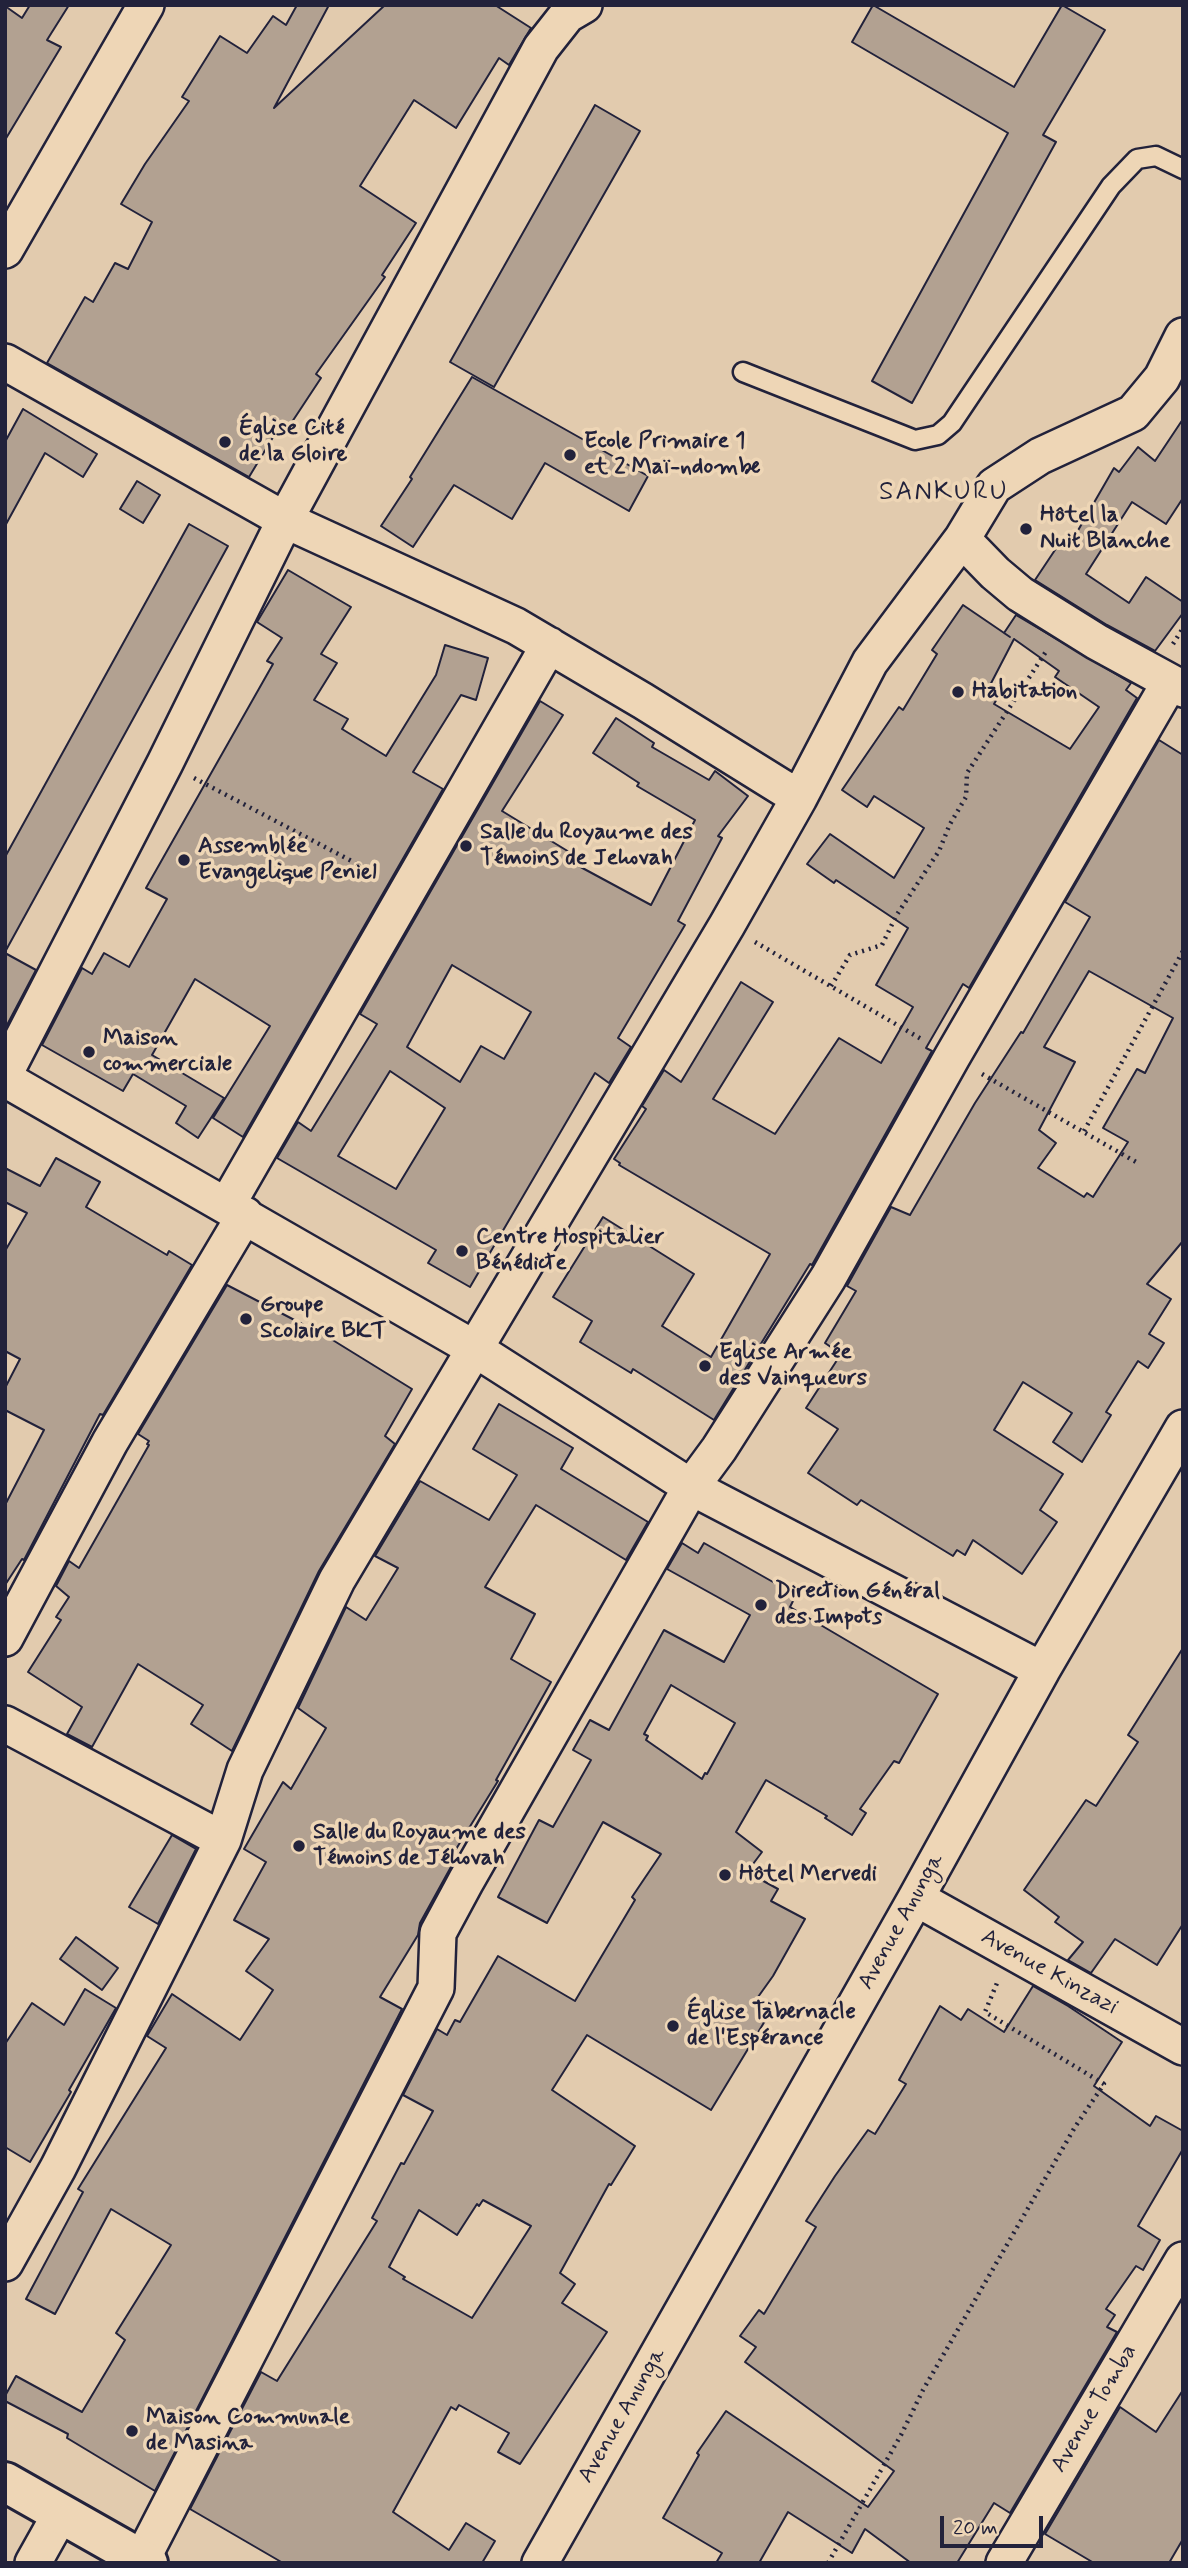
<!DOCTYPE html>
<meta charset="utf-8">
<style>
body{margin:0}
#map{position:relative;width:1188px;height:2568px;overflow:hidden;background:#e2cbae;font-family:Mynerve,sans-serif}
canvas{display:block}
.frame{position:absolute;inset:0;border:7px solid #22223b;pointer-events:none}
.scale{position:absolute;left:940px;top:2516px;width:103px;height:32px;box-sizing:border-box;border:4px solid #22223b;border-top:0;padding-left:9px;font-size:21px;line-height:24px;white-space:nowrap;color:#22223b;-webkit-text-stroke:5px #eed6b6;paint-order:stroke}
</style>
<div id="map">
<canvas width="1188" height="2568"></canvas>
<div class="frame"></div>
<div class="scale">20 m</div>
</div>
<script>
const context = document.querySelector('canvas').getContext('2d');
context.lineJoin = 'round';
function fill(path, color) { context.fillStyle = color; context.fill(path, 'evenodd'); }
const shape = rows => new Path2D(rows.map(r => 'M' + r).join(''));
function trace(path, color, width, dash) { context.strokeStyle = color; context.lineWidth = width; context.lineCap = dash ? 'butt' : 'round'; context.setLineDash(dash || []); context.stroke(path); }
function write(font, color, halo, rows, align = 'center') {
  context.font = font + ' Mynerve,sans-serif'; context.lineWidth = 7; context.setLineDash([]); context.textBaseline = 'middle'; context.strokeStyle = halo; context.fillStyle = color; for (const [text, x, y, turn = 0] of rows) {
    context.save(); context.translate(x, y); context.rotate((+turn || 0) * Math.PI / 180); context.textAlign = isNaN(turn) ? turn : align; if (halo) context.strokeText(text, 0, 0); context.fillText(text, 0, 0); context.restore();
  }
}
const building = shape([
 [30,5,69,5,47,40,61,47,5,140,5,6,22,18,30,5],
 [297,5,329,5,274,108,385,5,495,5,531,28,509,65,499,58,456,128,414,100,360,186,416,223,382,275,385,277,316,374,321,378,288,428,281,424,249,477,47,363,85,297,93,302,115,263,128,269,152,222,121,204,145,164,189,101,182,97,220,36,247,53,273,16,286,25,297,5],
 [873,5,1014,87,1062,5,1105,30,1043,135,1056,142,912,403,872,381,1008,133,852,42,873,5],
 [595,105,640,131,494,387,450,362,595,105],
 [472,377,648,476,629,511,545,463,512,519,454,485,413,547,381,526,412,479,410,477,472,377],
 [23,409,97,454,83,477,45,453,5,526,5,442,23,409],
 [1183,419,1183,498,1166,524,1132,502,1086,574,1129,603,1146,577,1183,602,1183,613,1155,651,1107,625,1035,580,1061,541,1069,546,1114,468,1119,472,1138,447,1155,461,1183,419],
 [137,481,160,495,143,523,120,509,137,481],
 [189,524,228,546,5,952,5,857,189,524],
 [288,570,351,607,321,654,337,663,314,700,348,719,342,729,386,756,436,675,445,645,488,658,476,700,461,695,413,772,443,789,243,1137,213,1118,270,1026,195,979,152,1055,224,1098,198,1138,176,1123,186,1106,133,1074,123,1091,42,1045,82,968,92,974,104,953,129,967,167,899,146,888,273,664,267,661,282,638,257,622,288,570],
 [963,605,1010,637,1004,633,1016,615,1131,683,1126,690,1137,698,969,988,963,984,926,1048,932,1051,812,1265,810,1264,714,1420,633,1369,631,1373,580,1342,592,1321,553,1297,603,1217,694,1274,662,1326,711,1357,770,1254,619,1165,620,1163,614,1159,646,1109,642,1106,664,1070,681,1082,741,982,773,1002,713,1099,775,1134,839,1038,881,1063,913,1007,876,985,908,928,836,880,834,883,807,864,830,834,894,878,924,828,874,796,867,807,842,790,899,707,903,710,937,654,932,650,963,605],
 [1014,639,1059,671,1055,677,1099,707,1070,749,994,704,998,697,987,691,1014,639],
 [540,701,563,715,502,811,579,858,575,864,651,905,695,820,637,786,639,783,593,753,616,718,654,743,652,747,709,780,715,771,748,796,718,836,722,838,678,921,685,925,618,1038,631,1047,609,1083,595,1073,470,1287,428,1263,436,1250,277,1158,298,1122,311,1131,377,1024,360,1014,540,701],
 [452,965,531,1012,504,1059,481,1046,460,1082,407,1047,452,965],
 [390,1071,445,1108,396,1189,338,1156,390,1071],
 [1159,740,1183,755,1183,1241,1147,1284,1171,1299,1149,1334,1164,1343,1148,1368,1138,1361,1106,1412,1111,1415,1082,1462,1053,1442,1072,1413,1023,1382,994,1430,1063,1474,1040,1510,1057,1522,1022,1574,973,1540,965,1555,957,1550,953,1556,861,1500,857,1505,808,1473,838,1429,806,1408,841,1354,825,1343,856,1291,847,1286,891,1207,910,1215,975,1103,1021,1032,1023,1033,1090,917,1065,902,1159,740],
 [1089,971,1173,1018,1145,1073,1137,1069,1103,1128,1128,1142,1093,1197,1087,1193,1084,1197,1038,1168,1056,1143,1039,1130,1075,1062,1044,1047,1089,971],
 [5,953,36,970,7,1025,5,1024,5,953],
 [56,1158,100,1182,86,1207,167,1255,169,1251,192,1265,103,1415,100,1414,24,1560,22,1559,5,1585,5,1505,44,1430,5,1410,5,1388,20,1359,5,1351,5,1251,27,1213,5,1202,5,1168,40,1186,56,1158],
 [227,1285,331,1339,412,1389,385,1436,395,1444,319,1571,232,1751,191,1724,203,1705,138,1664,92,1747,67,1734,82,1707,28,1672,61,1620,56,1617,69,1597,56,1586,69,1561,79,1568,149,1445,147,1444,149,1441,138,1434,227,1285],
 [499,1404,573,1448,561,1469,648,1522,626,1560,536,1505,485,1587,535,1614,511,1659,551,1682,496,1780,498,1781,453,1854,457,1856,420,1923,418,1935,380,1997,402,2009,155,2491,67,2438,68,2434,5,2401,5,2396,16,2376,82,2412,125,2340,116,2333,171,2245,111,2209,55,2314,26,2299,83,2192,78,2189,166,2048,147,2036,172,1994,240,2040,273,1990,246,1971,269,1939,234,1920,266,1862,244,1849,283,1782,291,1789,326,1728,298,1708,346,1607,366,1620,398,1568,375,1556,420,1481,489,1520,517,1475,473,1449,499,1404],
 [682,1543,698,1553,704,1543,796,1595,790,1607,938,1694,899,1763,894,1761,860,1809,866,1813,852,1835,825,1818,827,1816,766,1780,736,1832,762,1852,747,1872,778,1889,771,1901,805,1919,773,1976,758,1997,774,2006,711,2110,587,2035,552,2090,635,2146,611,2185,609,2184,560,2273,575,2284,562,2303,607,2332,520,2464,498,2452,509,2433,459,2405,456,2410,451,2407,393,2512,449,2550,466,2523,495,2541,482,2563,283,2563,190,2509,261,2372,277,2381,377,2221,372,2218,401,2163,404,2164,433,2111,403,2095,437,2029,447,2035,455,2020,460,2022,498,1956,575,2001,635,1900,632,1897,661,1854,603,1822,547,1923,498,1897,539,1820,553,1827,591,1760,573,1750,590,1720,609,1730,664,1630,724,1662,750,1615,667,1569,682,1543],
 [671,1685,735,1723,707,1774,705,1773,702,1779,646,1740,648,1736,644,1734,671,1685],
 [483,2200,531,2226,472,2318,403,2279,405,2277,389,2267,419,2210,457,2235,477,2204,479,2206,483,2200],
 [1183,1648,1183,1924,1157,1965,1115,1939,1091,1973,1068,1960,1083,1942,1055,1922,1059,1917,1024,1890,1086,1800,1096,1806,1138,1742,1128,1735,1183,1648],
 [172,1835,196,1849,158,1924,129,1907,172,1835],
 [76,1937,118,1968,102,1990,60,1959,76,1937],
 [1033,1986,1068,2006,1122,2042,1094,2086,1150,2126,1156,2116,1183,2131,1183,2149,1138,2226,1160,2240,1143,2270,1136,2266,1106,2309,1115,2315,1107,2327,1117,2332,1010,2513,994,2503,957,2563,911,2563,865,2529,852,2553,788,2512,759,2563,716,2563,722,2553,663,2518,699,2455,697,2453,726,2411,868,2507,894,2471,745,2362,756,2347,740,2336,759,2310,764,2314,816,2227,806,2221,835,2176,868,2130,875,2134,906,2084,899,2080,940,2006,961,2020,968,2009,1004,2032,1033,1986],
 [85,1989,116,2008,69,2090,71,2092,30,2162,5,2147,5,2044,32,2003,64,2025,85,1989],
 [1183,2390,1183,2539,1169,2563,1094,2563,1045,2534,1120,2407,1156,2432,1183,2390]
]);
fill(building, '#b2a191');
trace(building, '#22223b', 2);
const lane = shape([
 [743,372,915,440,938,435,952,423,1111,186,1137,159,1156,156,1183,169]
]);
const street = shape([
 [5,250,146,5],
 [5,362,285,520,516,626,643,701,799,798],
 [962,539,995,573,1020,594,1097,642,1183,689],
 [5,1073,165,763,285,520,541,48,567,15,584,5],
 [5,1079,475,1349,691,1487,1042,1670],
 [227,1205,549,645],
 [5,1638,110,1442,245,1215],
 [5,1724,223,1840],
 [916,1898,1183,2047],
 [5,2263,58,2168,223,1840,245,1770,337,1580,727,925,799,798,870,662,962,539,994,486,1040,456,1133,413,1162,378,1183,336],
 [142,2559,436,1988,438,1933,466,1881,691,1487,719,1449,828,1278,952,1057,1170,682],
 [33,2563,61,2513],
 [540,2563,916,1898,1042,1670,1183,1428],
 [1004,2563,1183,2260]
]);
const secondary = shape([
 [5,2482,148,2563]
]);
trace(lane, '#22223b', 23);
trace(street, '#22223b', 40);
trace(secondary, '#22223b', 44);
trace(shape([
 [1173,644,1183,628],
 [194,778,378,875],
 [755,942,923,1040],
 [831,986,850,955,882,945,896,916,939,851,950,824,966,797,967,773,1047,650],
 [982,1074,1136,1162],
 [1084,1131,1183,951],
 [828,2563,901,2435,923,2390,1075,2127,1104,2084,985,2012,997,1983]
]), '#22223b', 4.5, [2, 5]);
trace(lane, '#eed6b6', 18);
trace(street, '#eed6b6', 35);
trace(secondary, '#eed6b6', 38);
for (const [x, y, r, color] of [
 [225,442,7,"#22223b"],
 [570,455,7,"#22223b"],
 [1026,529,7,"#22223b"],
 [958,692,7,"#22223b"],
 [466,846,7,"#22223b"],
 [184,860,7,"#22223b"],
 [89,1052,7,"#22223b"],
 [462,1251,7,"#22223b"],
 [246,1319,7,"#22223b"],
 [705,1366,7,"#22223b"],
 [761,1605,7,"#22223b"],
 [299,1846,7,"#22223b"],
 [725,1875,7,"#22223b"],
 [673,2026,7,"#22223b"],
 [132,2431,7,"#22223b"]
]) { const dot = new Path2D(); dot.arc(x, y, r, 0, 2 * Math.PI); context.fillStyle = color; context.fill(dot); trace(dot, '#eed6b6', 2.5); }
write('bold 23px', '#22223b', '#eed6b6', [
 ["Église Cité",239,429],
 ["de la Gloire",239,455],
 ["Ecole Primaire 1",584,442],
 ["et 2 Maï-ndombe",584,468],
 ["Hôtel la",1040,516],
 ["Nuit Blanche",1040,542],
 ["Habitation",972,692],
 ["Salle du Royaume des",480,833],
 ["Témoins de Jehovah",480,859],
 ["Assemblée",198,847],
 ["Evangelique Peniel",198,873],
 ["Maison",103,1039],
 ["commerciale",103,1065],
 ["Centre Hospitalier",476,1238],
 ["Bénédicte",476,1264],
 ["Groupe",260,1306],
 ["Scolaire BKT",260,1332],
 ["Eglise Armée",719,1353],
 ["des Vainqueurs",719,1379],
 ["Direction Général",775,1592],
 ["des Impots",775,1618],
 ["Salle du Royaume des",313,1833],
 ["Témoins de Jéhovah",313,1859],
 ["Hôtel Mervedi",739,1875],
 ["Église Tabernacle",687,2013],
 ["de l'Espérance",687,2039],
 ["Maison Communale",146,2418],
 ["de Masina",146,2444]
], 'left');
write('23px', '#22223b', '#eed6b6', [
 ["Avenue Anunga",902,1922,-61],
 ["Avenue Kinzazi",1049,1973,29],
 ["Avenue Tomba",1095,2409,-59],
 ["Avenue Anunga",623,2416,-60]
]);
context.letterSpacing = '2px';
write('26px', '#22223b', '#eed6b6', [
 ["SANKURU",944,494]
]);
context.letterSpacing = '0px';
</script>
